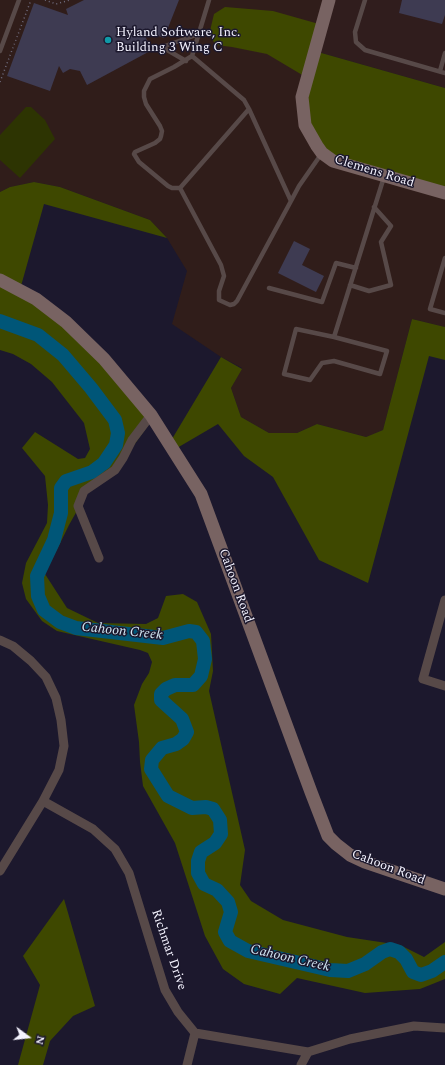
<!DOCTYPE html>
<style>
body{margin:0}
#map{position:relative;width:445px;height:1065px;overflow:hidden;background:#1c182d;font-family:Spectral,serif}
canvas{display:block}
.north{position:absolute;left:8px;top:1017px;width:40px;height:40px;-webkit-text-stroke:3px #1c182d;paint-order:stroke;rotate:105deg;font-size:11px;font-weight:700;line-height:16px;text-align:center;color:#f4f3ff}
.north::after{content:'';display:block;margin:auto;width:14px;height:18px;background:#f4f3ff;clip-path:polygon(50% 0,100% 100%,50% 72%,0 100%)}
</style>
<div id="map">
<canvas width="445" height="1065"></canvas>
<div class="north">N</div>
</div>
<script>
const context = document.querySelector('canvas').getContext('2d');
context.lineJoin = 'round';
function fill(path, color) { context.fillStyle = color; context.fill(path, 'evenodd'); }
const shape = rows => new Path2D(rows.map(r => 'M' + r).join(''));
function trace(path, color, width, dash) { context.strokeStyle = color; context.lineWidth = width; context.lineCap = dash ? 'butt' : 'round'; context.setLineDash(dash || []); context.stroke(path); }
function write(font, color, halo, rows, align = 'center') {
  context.font = font + ' Spectral,serif'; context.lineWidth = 3; context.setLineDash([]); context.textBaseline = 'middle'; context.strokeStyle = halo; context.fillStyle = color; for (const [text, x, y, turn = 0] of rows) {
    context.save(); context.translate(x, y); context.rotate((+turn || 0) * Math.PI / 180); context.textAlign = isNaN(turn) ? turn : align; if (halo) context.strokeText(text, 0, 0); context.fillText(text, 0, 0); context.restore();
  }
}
fill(shape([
 [0,0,326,0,297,102,445,196,445,327,412,319,383,430,366,437,317,424,297,433,269,433,241,417,231,388,242,368,221,357,172,324,187,271,167,238,150,220,60,187,34,182,10,187,0,192]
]), '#301d1a');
fill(shape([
 [326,0,445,0,445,88,311,50]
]), '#301d1d');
fill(shape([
 [26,107,31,107,45,120,55,139,20,178,0,160,0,135]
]), '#2d3402');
fill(shape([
 [225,7,273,11,319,24,304,76,267,54,232,47,216,45,209,35,214,14],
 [318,52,445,88,445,189,335,157,321,147,308,124,306,97],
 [34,182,60,187,150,220,167,238,44,204,21,286,155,416,134,445,87,493,69,525,45,574,67,608,98,623,146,624,158,618,166,596,183,594,197,602,211,634,213,671,209,691,245,850,240,885,251,901,283,920,347,937,400,945,424,957,445,942,445,979,420,989,365,993,297,978,280,994,244,984,223,969,205,936,175,843,143,786,140,762,139,742,134,705,142,684,149,673,152,662,148,653,140,650,57,631,42,621,26,599,22,583,26,563,47,523,48,505,45,476,22,448,35,432,78,459,85,458,90,449,84,423,52,382,31,364,13,354,0,350,0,192,10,187],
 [412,319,445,327,445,360,429,356,368,583,319,560,273,477,244,456,218,424,177,448,172,439,221,357,242,369,231,388,241,417,269,433,297,433,317,424,366,437,383,430],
 [64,899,95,1006,73,1016,50,1041,43,1065,18,1065,40,985,23,956]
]), '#3e4800');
trace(shape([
 [0,321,38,335,63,355,91,388,115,420,118,433,116,445,104,463,92,472,66,481,61,488,61,513,54,540,37,576,38,596,44,610,60,622,76,628,163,638,189,631,196,632,203,641,205,659,201,676,193,685,175,685,166,689,161,694,161,700,182,719,187,732,183,739,176,744,162,748,152,760,151,769,168,796,192,808,206,807,213,809,220,820,221,834,215,843,201,852,198,861,198,873,204,884,217,890,228,902,231,912,225,932,230,941,248,951,330,970,348,971,365,964,382,952,390,949,399,952,406,959,413,972,421,975,432,971,445,962]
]), '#005678', 14);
fill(shape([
 [84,0,179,0,164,38,142,30,152,50,87,85,80,71,70,69,63,73,59,66,50,91,7,76,34,3,68,15,66,9],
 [402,0,445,0,445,15,442,24,399,13],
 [294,241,310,249,302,265,324,276,316,292,278,273]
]), '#3e3b52');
trace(shape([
 [45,0,56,4,70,0],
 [0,82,31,0]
]), '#706d7f', 1.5, [1, 3]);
trace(shape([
 [365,0,355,32,356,42,365,50,445,73],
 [0,51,19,0],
 [192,56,244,100,249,109,180,188,172,188,168,186,139,162,134,154,135,152,155,143,160,139,161,136,162,131,160,126,146,104,144,97,144,91,150,79,174,67,192,56,209,0],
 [186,61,162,47,199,34],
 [440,71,445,53],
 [180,188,221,265,224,276,219,291,219,300,230,305,234,304,237,301,291,201,249,109],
 [291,201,299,186,322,153],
 [445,258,430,309,445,313],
 [350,285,369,291,391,285,381,242,391,226,374,207],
 [269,288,322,302,336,263,356,268],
 [334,337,387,351,380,374,334,361,322,363,310,380,284,374,296,329,334,337,384,177]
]), '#574948', 4.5);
trace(shape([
 [99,558,78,506,84,491,115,470,123,458,132,440,151,415],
 [445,600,423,679,445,686],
 [0,640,13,646,31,661,46,677,56,698,61,720,64,746,59,770,43,801,0,871],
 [43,801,93,829,115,849,129,873,165,990,178,1012,195,1033,308,1052,350,1039,414,1026,445,1028],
 [187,1065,195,1033],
 [301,1065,308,1052]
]), '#574948', 9);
trace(shape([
 [329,0,302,97,305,125,317,146,322,153,333,161,445,193],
 [0,280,36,299,66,322,104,359,151,415,201,494,311,792,328,836,336,844,350,855,365,862,445,889]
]), '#786362', 13);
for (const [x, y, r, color] of [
 [108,40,4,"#0f9aa8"]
]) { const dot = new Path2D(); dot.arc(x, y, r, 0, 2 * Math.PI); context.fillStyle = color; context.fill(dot); trace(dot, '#1c182d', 1.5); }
write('13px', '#f4f3ff', '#1c182d', [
 ["Hyland Software, Inc.",116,33],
 ["Building 3 Wing C",116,48]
], 'left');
write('13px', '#f4f3ff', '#1c182d', [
 ["Clemens Road",374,172,17],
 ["Cahoon Road",235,586,70],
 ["Cahoon Road",388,868,21],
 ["Richmar Drive",168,950,71]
]);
write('italic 14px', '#d1e6f3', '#1c182d', [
 ["Cahoon Creek",122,632,6],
 ["Cahoon Creek",290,959,13]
]);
</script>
